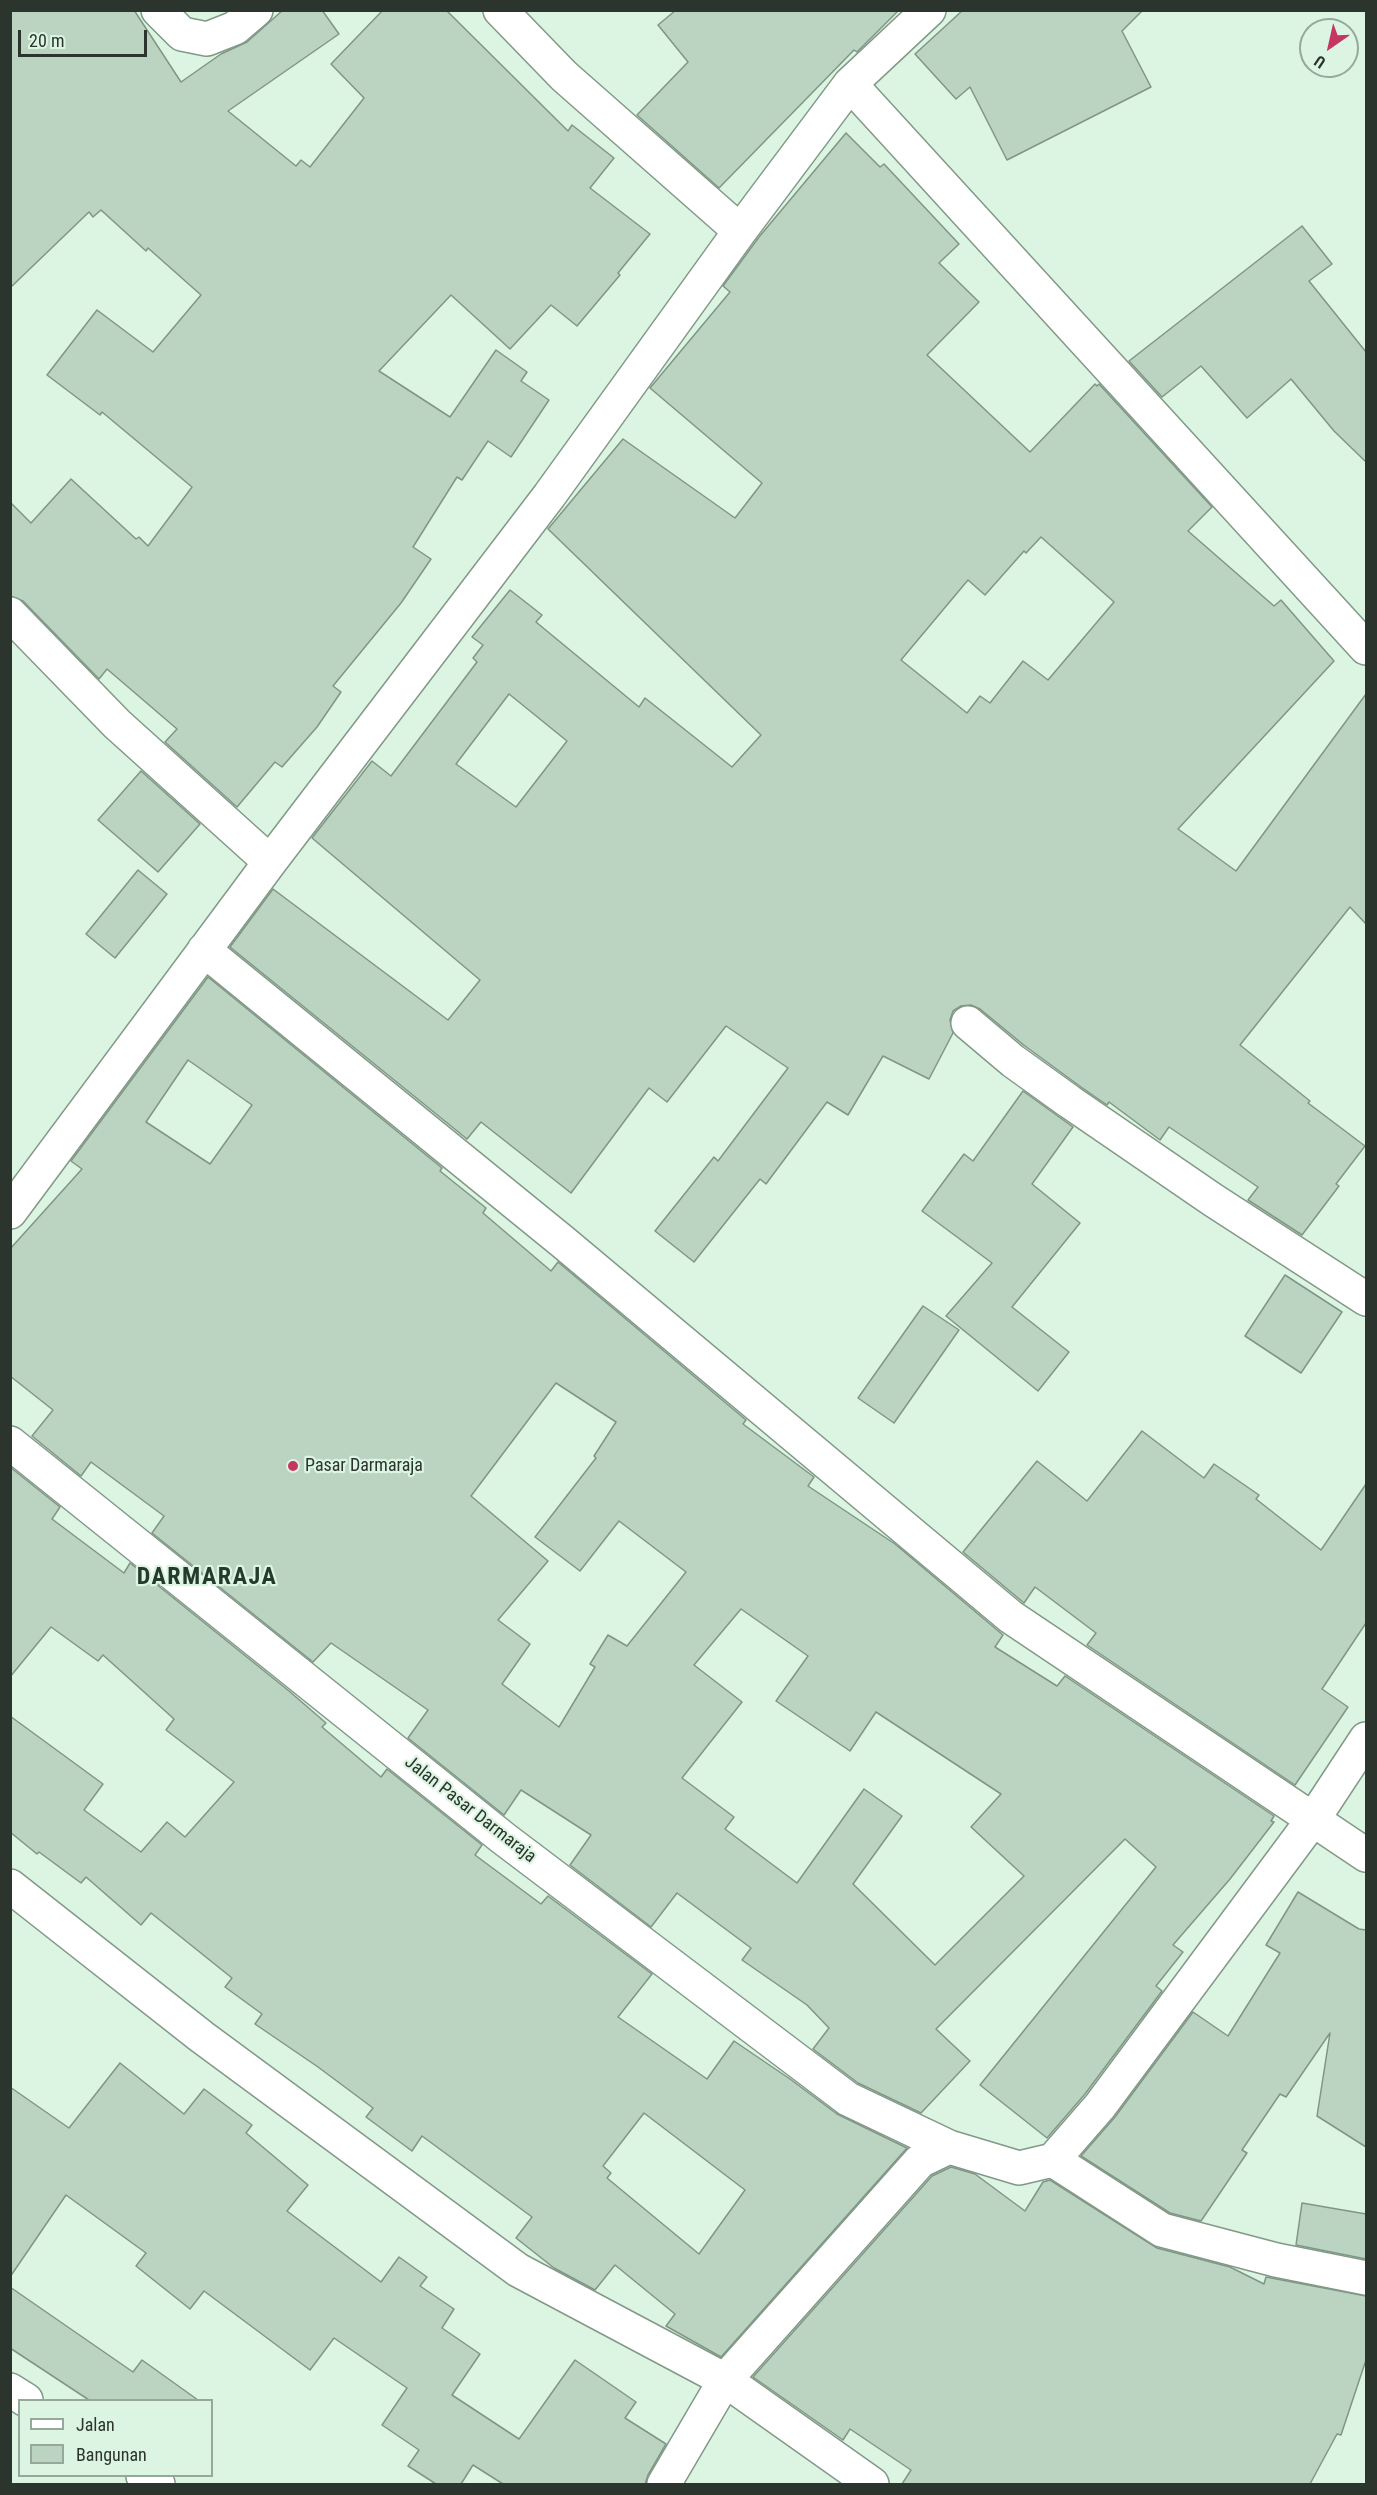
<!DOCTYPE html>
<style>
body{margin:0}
#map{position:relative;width:1377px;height:2495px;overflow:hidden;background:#dcf5e2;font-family:"Roboto Condensed",sans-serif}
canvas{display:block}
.frame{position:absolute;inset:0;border:12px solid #2b342d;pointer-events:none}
.legend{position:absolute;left:18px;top:2399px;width:195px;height:78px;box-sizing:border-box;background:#dcf5e2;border:2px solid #95a89a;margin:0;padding:8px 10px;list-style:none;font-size:18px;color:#2b342d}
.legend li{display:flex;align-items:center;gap:12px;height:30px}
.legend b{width:30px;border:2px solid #95a89a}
.north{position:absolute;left:1299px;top:18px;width:60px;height:60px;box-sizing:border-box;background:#dcf5e2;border:2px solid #95a89a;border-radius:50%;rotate:214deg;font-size:16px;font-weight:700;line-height:24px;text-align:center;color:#2b342d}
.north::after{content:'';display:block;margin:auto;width:21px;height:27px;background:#c53760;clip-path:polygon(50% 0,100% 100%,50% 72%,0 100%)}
.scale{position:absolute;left:18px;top:30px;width:129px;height:27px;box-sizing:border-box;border:3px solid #2b342d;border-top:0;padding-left:8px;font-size:18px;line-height:21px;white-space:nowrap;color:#2b342d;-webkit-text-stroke:4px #dcf5e2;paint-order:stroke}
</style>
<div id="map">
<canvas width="1377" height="2495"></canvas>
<div class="frame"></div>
<ul class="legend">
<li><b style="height:8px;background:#fff"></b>Jalan</li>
<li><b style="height:16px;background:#bbd3c1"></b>Bangunan</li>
</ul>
<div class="north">U</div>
<div class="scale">20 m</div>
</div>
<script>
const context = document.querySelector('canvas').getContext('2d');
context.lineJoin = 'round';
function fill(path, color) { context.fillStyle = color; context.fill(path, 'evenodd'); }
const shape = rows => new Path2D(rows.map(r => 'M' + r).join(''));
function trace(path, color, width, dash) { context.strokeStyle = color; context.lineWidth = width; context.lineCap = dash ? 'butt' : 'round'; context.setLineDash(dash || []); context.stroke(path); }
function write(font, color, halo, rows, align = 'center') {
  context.font = font + ' "Roboto Condensed",sans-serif'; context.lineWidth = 4.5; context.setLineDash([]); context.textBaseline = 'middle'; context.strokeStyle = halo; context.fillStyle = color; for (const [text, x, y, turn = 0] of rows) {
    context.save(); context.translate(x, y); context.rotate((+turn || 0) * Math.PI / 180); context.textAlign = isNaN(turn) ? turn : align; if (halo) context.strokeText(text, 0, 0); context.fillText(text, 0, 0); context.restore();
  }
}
const building = shape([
 [10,10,134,10,181,82,221,54,247,42,283,10,322,10,339,34,228,111,296,166,301,160,310,167,364,98,331,64,383,10,446,10,568,131,572,125,614,158,590,188,650,234,618,273,620,275,577,326,551,305,510,349,451,295,379,371,450,417,496,350,527,372,521,381,549,400,511,457,488,441,462,480,457,477,413,547,431,559,401,603,333,686,341,692,317,727,282,767,275,762,237,807,165,742,177,729,107,669,99,679,23,601,10,596,10,502,31,523,71,479,136,539,139,537,148,546,192,487,102,412,100,415,47,375,97,310,153,352,201,295,148,248,146,251,101,210,93,217,89,212,10,288,10,10],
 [676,10,899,10,857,52,854,50,719,188,637,115,688,62,658,25,676,10],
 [963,10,1143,10,1122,31,1151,87,1007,160,970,87,956,99,915,54,963,10],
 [846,133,880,167,884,164,959,244,939,263,979,302,927,355,1030,452,1095,384,1097,386,1099,384,1212,507,1188,531,1274,606,1281,600,1334,661,1178,829,1236,871,1366,694,1366,924,1350,907,1240,1045,1310,1101,1308,1103,1365,1146,1336,1184,1339,1186,1302,1235,1248,1200,1258,1187,1169,1127,1160,1140,1109,1102,1107,1105,1081,1087,1025,1046,980,1009,971,1005,961,1006,953,1011,950,1020,953,1033,929,1079,883,1056,848,1115,827,1102,766,1184,760,1179,694,1262,655,1231,714,1157,718,1161,788,1068,726,1026,667,1102,649,1088,571,1193,481,1122,467,1139,230,947,273,889,448,1020,480,980,312,838,372,761,391,776,477,662,473,658,483,645,472,637,510,590,542,615,536,622,639,707,645,698,732,767,761,735,548,529,623,439,735,518,762,483,650,388,730,292,723,286,759,237,846,133],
 [1041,537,1114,602,1048,680,1023,661,990,703,980,696,967,713,901,660,968,580,985,595,1024,551,1026,553,1041,537],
 [509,694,567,741,516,807,456,764,509,694],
 [1302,226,1332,264,1309,281,1366,352,1366,462,1334,431,1291,379,1247,418,1201,366,1162,397,1129,361,1302,226],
 [141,771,200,824,158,872,98,820,141,771],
 [138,870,167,894,115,958,86,934,138,870],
 [208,977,442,1168,440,1171,486,1208,483,1213,551,1271,558,1262,746,1420,743,1424,814,1477,808,1486,895,1544,1003,1635,995,1647,1057,1686,1065,1676,1274,1816,1271,1821,1274,1822,1230,1879,1173,1945,1183,1952,1156,1986,1162,1991,1085,2094,1047,2138,980,2085,1156,1867,1125,1839,936,2029,970,2061,921,2113,858,2083,813,2049,829,2028,807,2005,742,1960,751,1948,677,1893,651,1927,570,1865,591,1835,521,1790,504,1815,408,1738,428,1710,331,1643,313,1662,152,1533,164,1516,91,1462,81,1476,32,1436,53,1410,10,1376,10,1249,82,1169,71,1161,208,977],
 [188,1060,252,1105,210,1164,146,1122,188,1060],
 [556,1383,616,1422,594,1456,596,1458,535,1537,580,1571,619,1521,686,1572,627,1646,608,1635,590,1664,595,1667,559,1727,502,1684,530,1644,498,1620,548,1561,471,1496,556,1383],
 [741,1609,808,1656,776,1701,850,1751,876,1712,1001,1794,971,1827,1024,1876,935,1965,853,1884,902,1816,864,1789,797,1883,725,1829,734,1817,682,1778,742,1702,694,1665,741,1609],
 [1023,1091,1073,1127,1032,1184,1080,1223,1012,1307,1069,1352,1038,1391,946,1316,992,1263,922,1211,964,1154,973,1161,1023,1091],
 [1285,1275,1342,1312,1301,1373,1245,1336,1285,1275],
 [923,1306,959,1330,894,1423,858,1398,923,1306],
 [1142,1431,1204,1478,1214,1464,1259,1495,1256,1499,1321,1550,1366,1484,1366,1623,1322,1689,1348,1707,1295,1785,1087,1645,1096,1633,1035,1587,1024,1603,963,1552,1037,1461,1087,1501,1142,1431],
 [10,1467,60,1507,52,1519,124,1573,130,1563,289,1691,326,1723,322,1727,381,1777,387,1769,482,1845,475,1855,541,1904,548,1896,652,1974,618,2017,707,2079,734,2041,790,2079,837,2114,907,2148,721,2357,666,2326,675,2314,615,2265,595,2290,554,2268,516,2238,532,2217,422,2136,412,2151,366,2117,373,2108,318,2067,255,2024,262,2014,225,1987,232,1978,151,1913,141,1925,86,1877,81,1883,39,1852,37,1854,10,1832,10,1716,103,1784,84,1810,141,1852,167,1822,185,1837,234,1782,166,1730,174,1719,103,1655,98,1661,51,1627,10,1677,10,1467],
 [644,2113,745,2190,699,2254,607,2178,611,2173,603,2166,644,2113],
 [1298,1892,1359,1929,1366,1930,1366,2147,1317,2116,1330,2033,1286,2097,1280,2094,1242,2150,1247,2153,1201,2221,1170,2213,1081,2156,1115,2117,1193,2012,1228,2036,1280,1953,1266,1945,1298,1892],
 [120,2063,184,2114,204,2089,252,2125,246,2133,308,2185,287,2211,381,2282,399,2257,427,2277,420,2286,454,2309,442,2328,480,2354,452,2395,519,2439,575,2360,636,2402,625,2418,666,2444,648,2475,645,2484,503,2484,473,2465,461,2484,436,2484,408,2466,419,2450,382,2425,407,2388,334,2338,310,2370,204,2291,190,2309,136,2266,146,2253,66,2195,10,2277,10,2087,69,2128,120,2063],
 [951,2167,975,2174,1025,2211,1043,2182,1050,2180,1157,2248,1230,2267,1264,2284,1266,2277,1366,2296,1366,2360,1341,2435,1337,2434,1310,2484,902,2484,911,2470,850,2429,843,2440,753,2377,932,2176,951,2167],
 [1302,2203,1366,2214,1366,2259,1296,2245,1302,2203],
 [10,2287,133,2372,142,2360,198,2400,89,2400,10,2348,10,2287]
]);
fill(building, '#bbd3c1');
trace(building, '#809685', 1.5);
const minor = shape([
 [158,10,182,34,207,39,235,28,256,10],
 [500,10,564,76,740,231],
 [850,84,1366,648],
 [10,614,117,724,270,862],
 [204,950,563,1242,1011,1617,1366,1855],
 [968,1023,1013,1061,1070,1102,1213,1200,1366,1299],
 [10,1212,270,862,549,496,740,231,850,84,929,10],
 [10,1443,503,1838,848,2099,949,2147],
 [10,1886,202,2037,518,2270,725,2380,872,2484],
 [1053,2160,1162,2230,1276,2260,1366,2278],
 [10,2390,26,2400],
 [143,2476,158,2484],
 [664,2484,725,2380,920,2161,949,2147,1019,2168,1053,2160,1100,2106,1314,1818,1366,1739]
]);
trace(minor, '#829988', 36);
trace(minor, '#fff', 33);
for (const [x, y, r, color] of [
 [293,1466,6,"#c53760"]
]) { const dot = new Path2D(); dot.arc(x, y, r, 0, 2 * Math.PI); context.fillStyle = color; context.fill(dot); trace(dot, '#dcf5e2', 2); }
write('18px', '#2b342d', '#dcf5e2', [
 ["Pasar Darmaraja",305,1466]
], 'left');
write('18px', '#2b342d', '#dcf5e2', [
 ["Jalan Pasar Darmaraja",470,1810,38]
]);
context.letterSpacing = '1.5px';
write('bold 24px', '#263a2c', '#dcf5e2', [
 ["DARMARAJA",207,1578]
]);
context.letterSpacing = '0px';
</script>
